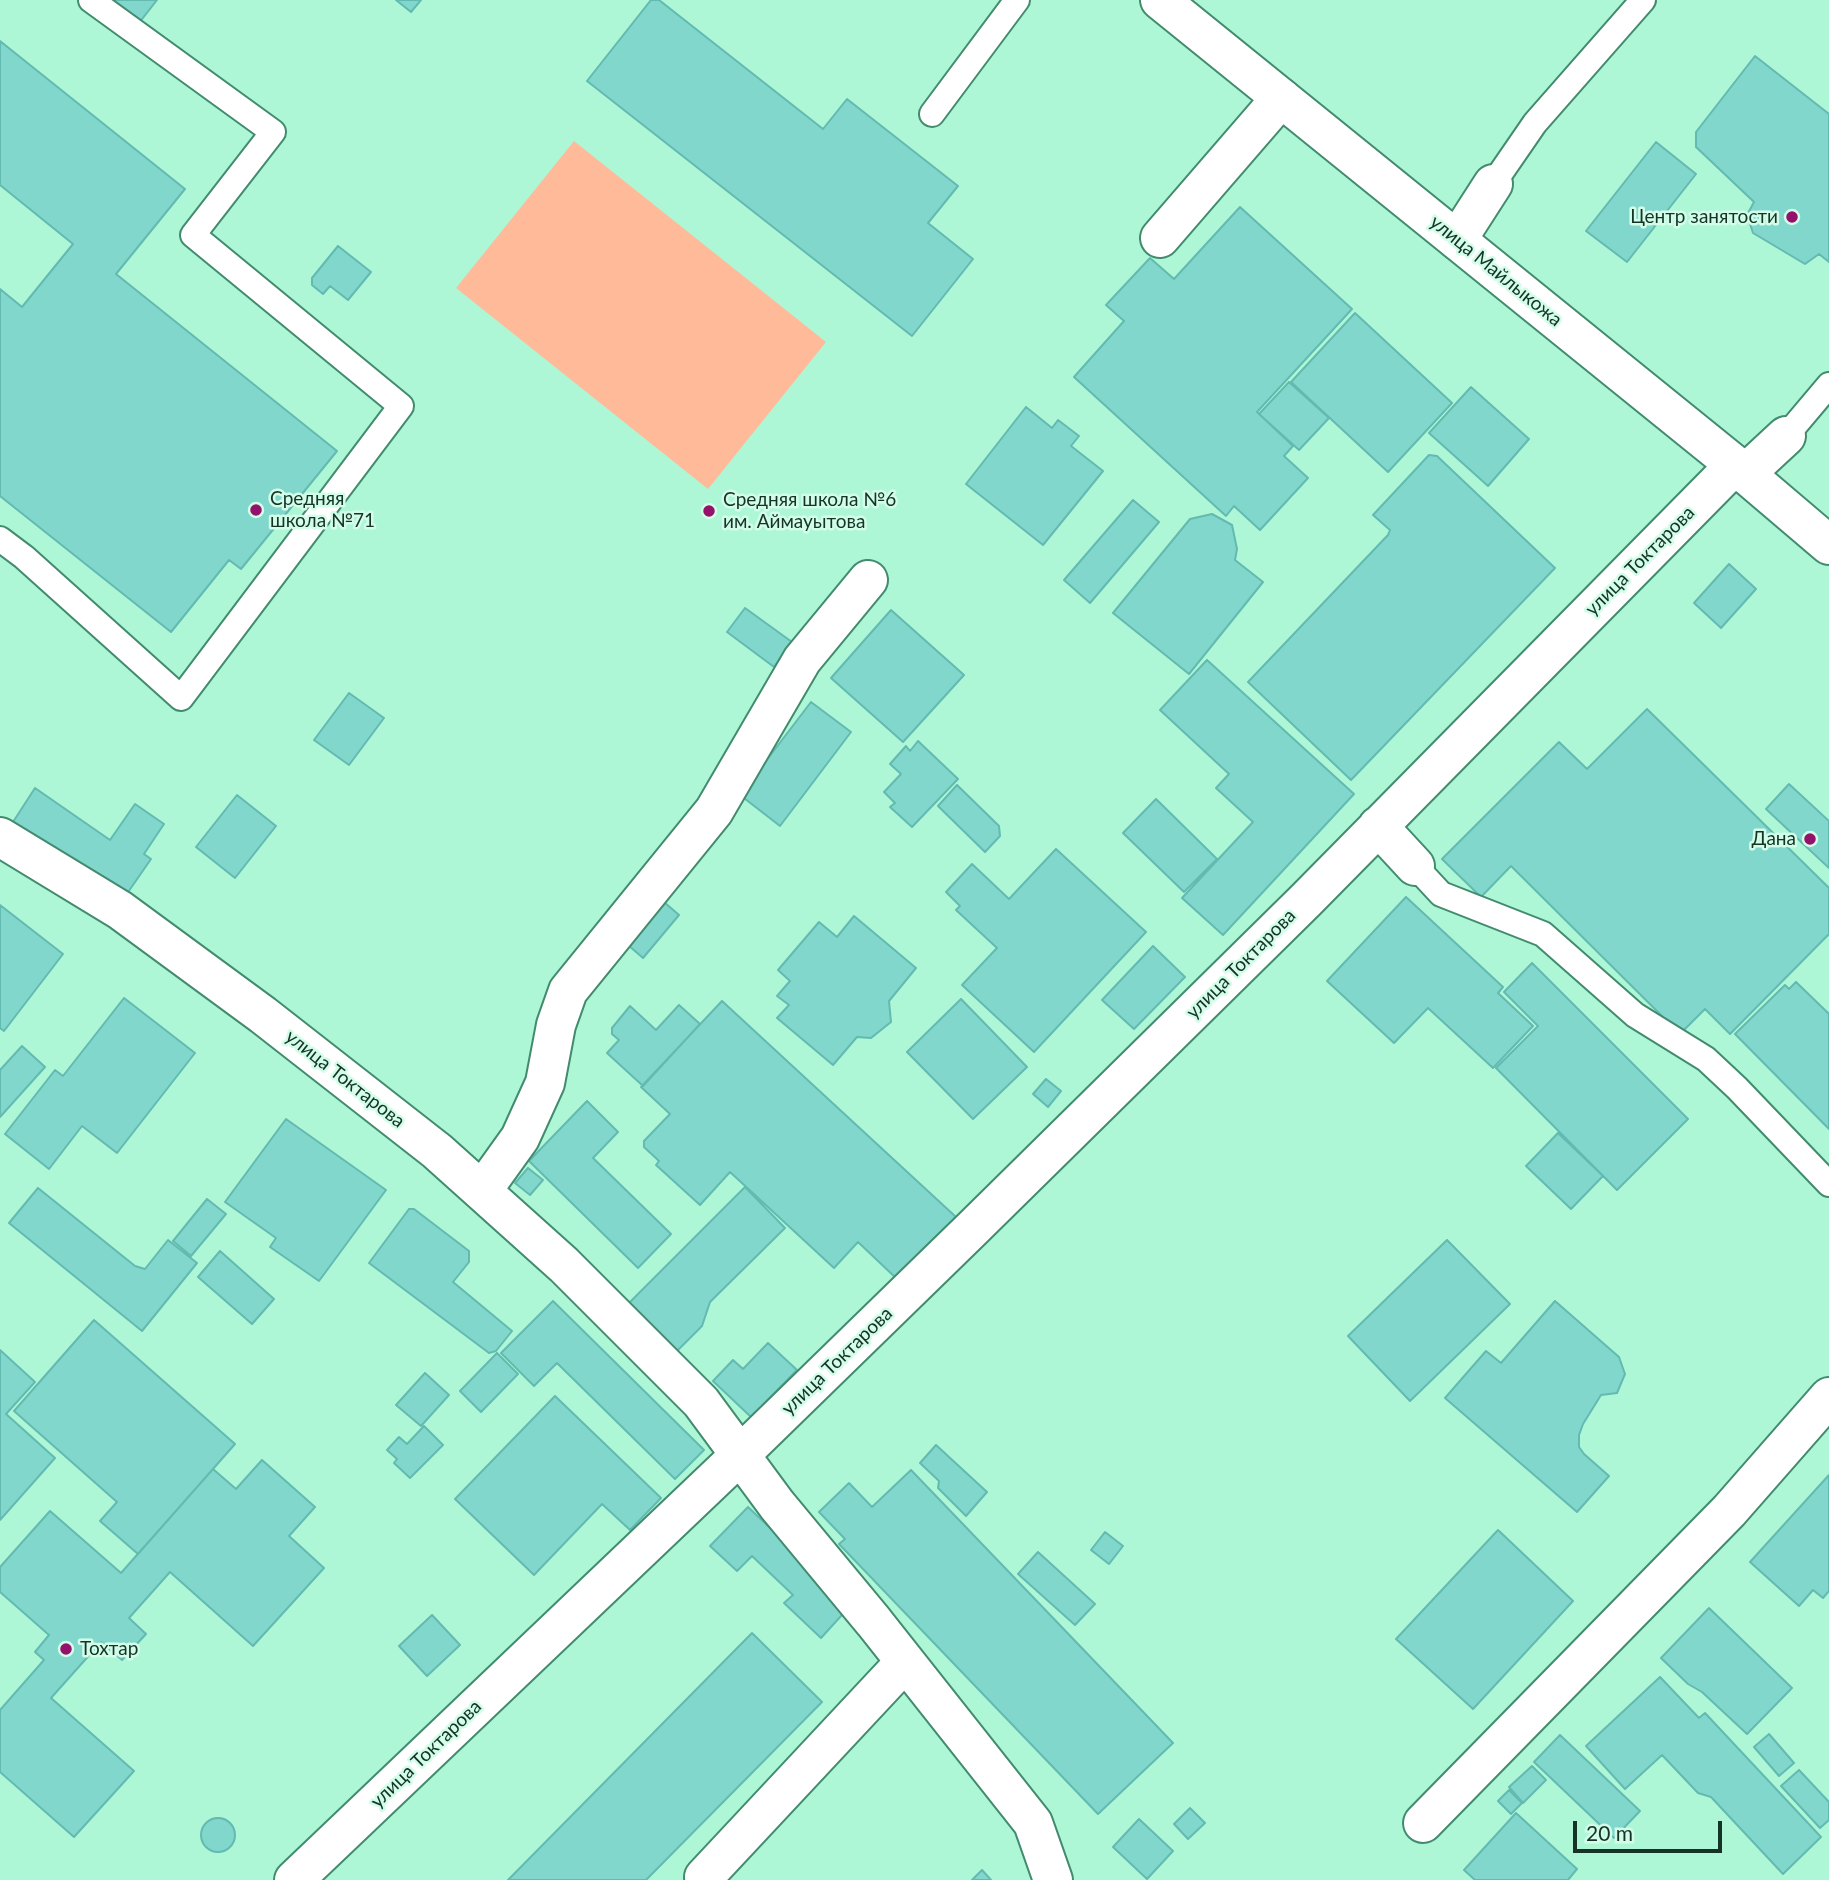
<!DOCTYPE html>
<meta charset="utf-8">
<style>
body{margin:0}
#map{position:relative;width:1829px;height:1880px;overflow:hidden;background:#adf7d7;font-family:Lato,sans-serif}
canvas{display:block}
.scale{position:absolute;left:1573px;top:1821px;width:149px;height:32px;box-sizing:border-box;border:4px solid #153327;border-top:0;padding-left:9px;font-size:21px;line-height:24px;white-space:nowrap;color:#153327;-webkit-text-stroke:5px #d2fde9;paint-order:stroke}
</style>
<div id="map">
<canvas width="1829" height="1880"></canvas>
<div class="scale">20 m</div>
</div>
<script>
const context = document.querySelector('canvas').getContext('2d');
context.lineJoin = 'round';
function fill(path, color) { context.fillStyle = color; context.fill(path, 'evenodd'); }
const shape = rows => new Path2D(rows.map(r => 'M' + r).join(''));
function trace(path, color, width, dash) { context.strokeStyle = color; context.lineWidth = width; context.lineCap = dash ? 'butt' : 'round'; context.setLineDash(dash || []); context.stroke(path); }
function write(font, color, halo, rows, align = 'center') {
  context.font = font + ' Lato,sans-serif'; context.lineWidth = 5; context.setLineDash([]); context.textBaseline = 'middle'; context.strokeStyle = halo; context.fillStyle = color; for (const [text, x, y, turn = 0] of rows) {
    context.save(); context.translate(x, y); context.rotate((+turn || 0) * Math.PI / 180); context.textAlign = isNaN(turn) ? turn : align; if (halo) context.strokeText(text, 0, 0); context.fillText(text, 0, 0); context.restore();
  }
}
fill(shape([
 [574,141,826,342,708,489,456,288]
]), '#ffba9a');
const building = shape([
 [109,0,157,0,139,23,109,0],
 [396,0,421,0,411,12,396,0],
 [651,0,659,0,823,129,847,99,958,186,928,223,973,259,912,336,587,81,651,0],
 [0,41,185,189,116,274,337,451,241,569,229,560,171,632,0,496,0,289,22,307,73,244,0,185,0,41],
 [1755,56,1829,114,1829,262,1819,254,1805,264,1753,233,1747,215,1754,202,1696,147,1696,132,1755,56],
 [1656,142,1696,174,1627,262,1586,231,1656,142],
 [1240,207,1352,309,1257,412,1293,446,1284,456,1308,478,1260,530,1234,506,1226,516,1074,377,1124,321,1106,305,1150,258,1174,279,1240,207],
 [338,246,371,272,348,300,330,286,323,294,312,285,312,278,338,246],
 [1355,313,1452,403,1388,472,1291,382,1355,313],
 [1289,382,1329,418,1299,450,1259,414,1289,382],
 [1471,387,1529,439,1488,486,1429,433,1471,387],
 [1026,407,1052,428,1058,420,1079,436,1071,446,1103,471,1043,545,966,484,1026,407],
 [1429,455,1437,456,1555,568,1351,780,1248,682,1388,535,1390,530,1373,515,1429,455],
 [1133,500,1159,522,1090,603,1064,580,1133,500],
 [1212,514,1232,525,1237,549,1235,560,1263,582,1189,674,1113,613,1190,519,1212,514],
 [1729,564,1756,589,1721,628,1694,603,1729,564],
 [745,608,792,642,774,667,727,632,745,608],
 [891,610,964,675,903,742,831,678,891,610],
 [1207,660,1354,794,1223,935,1182,898,1253,822,1216,788,1229,774,1160,710,1207,660],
 [349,693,384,718,349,765,314,740,349,693],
 [811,702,851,732,780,826,740,795,811,702],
 [1647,709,1829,888,1829,934,1730,1034,1705,1009,1680,1034,1511,866,1481,897,1442,859,1559,742,1587,769,1647,709],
 [918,741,958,779,912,827,890,807,895,803,884,792,901,774,890,764,906,746,910,751,918,741],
 [1789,784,1829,821,1829,868,1766,809,1789,784],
 [957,785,999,826,1000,836,985,852,938,806,957,785],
 [35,788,110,840,135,804,164,824,144,854,151,859,124,898,13,822,35,788],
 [237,795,276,826,235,878,196,847,237,795],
 [1156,799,1217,859,1184,892,1123,833,1156,799],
 [1056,849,1146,932,1034,1052,962,985,997,948,956,910,960,906,946,892,972,864,1009,899,1056,849],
 [1406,897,1503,987,1498,993,1533,1026,1493,1068,1428,1008,1394,1043,1327,981,1406,897],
 [664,902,679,915,643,958,628,945,664,902],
 [0,905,63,954,4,1031,0,1028,0,905],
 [854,916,916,968,889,1001,891,1022,871,1038,857,1037,833,1065,777,1018,789,1005,777,996,790,981,778,970,819,922,837,937,854,916],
 [1153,946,1185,977,1134,1029,1102,1000,1153,946],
 [1532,963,1688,1119,1617,1190,1496,1068,1538,1026,1504,992,1532,963],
 [1796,982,1829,1014,1829,1129,1735,1034,1785,985,1789,989,1796,982],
 [124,998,195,1053,117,1153,82,1126,49,1169,5,1134,55,1070,63,1076,124,998],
 [961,999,1027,1067,973,1119,907,1052,961,999],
 [722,1001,956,1217,898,1280,858,1242,834,1268,730,1172,700,1205,656,1165,659,1161,644,1147,644,1141,670,1114,641,1087,722,1001],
 [679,1005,700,1024,643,1086,607,1053,619,1040,612,1034,612,1028,630,1006,656,1030,679,1005],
 [22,1046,45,1067,0,1117,0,1070,22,1046],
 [1046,1079,1061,1091,1048,1107,1033,1094,1046,1079],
 [587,1101,618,1132,593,1158,671,1234,638,1268,529,1161,587,1101],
 [286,1119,386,1190,319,1281,270,1247,276,1238,225,1202,286,1119],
 [1558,1133,1603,1176,1571,1209,1526,1166,1558,1133],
 [528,1168,543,1180,530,1195,515,1183,528,1168],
 [745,1187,785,1228,710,1302,702,1326,677,1351,629,1303,745,1187],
 [38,1188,135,1266,145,1269,168,1240,197,1263,142,1331,9,1223,38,1188],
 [207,1199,226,1214,191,1256,173,1241,207,1199],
 [409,1209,414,1209,469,1251,469,1262,453,1282,512,1331,496,1351,489,1353,369,1263,409,1209],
 [1447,1240,1510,1304,1410,1401,1348,1336,1447,1240],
 [220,1251,274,1299,252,1324,198,1277,220,1251],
 [553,1301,704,1450,675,1479,557,1363,534,1386,501,1353,553,1301],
 [1555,1301,1619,1357,1625,1374,1617,1393,1601,1395,1583,1424,1579,1435,1579,1447,1584,1454,1609,1476,1577,1512,1445,1398,1486,1351,1501,1363,1555,1301],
 [94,1320,235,1444,138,1554,100,1521,117,1502,14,1411,94,1320],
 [768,1343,797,1370,751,1417,713,1381,733,1360,743,1369,768,1343],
 [0,1350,35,1382,6,1414,55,1458,0,1520,0,1350],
 [497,1353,518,1374,481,1412,460,1391,497,1353],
 [425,1373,449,1395,421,1426,396,1405,425,1373],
 [555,1396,661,1498,630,1530,602,1504,534,1575,455,1499,555,1396],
 [424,1426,443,1445,410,1478,394,1463,397,1459,387,1450,399,1437,407,1444,424,1426],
 [936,1445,987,1492,966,1516,938,1488,939,1481,920,1463,936,1445],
 [262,1460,315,1507,289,1536,324,1568,253,1646,170,1572,129,1618,146,1634,122,1660,101,1642,51,1698,134,1771,74,1837,0,1772,0,1710,44,1660,35,1652,49,1635,0,1592,0,1567,50,1511,121,1573,213,1469,236,1489,262,1460],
 [911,1470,1173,1743,1098,1814,839,1544,845,1539,819,1512,849,1483,872,1507,911,1470],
 [1829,1475,1829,1591,1823,1598,1813,1590,1799,1606,1750,1562,1829,1475],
 [748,1507,851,1605,821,1638,784,1603,793,1595,752,1556,737,1571,710,1546,748,1507],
 [1498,1530,1573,1601,1473,1709,1396,1639,1498,1530],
 [1105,1532,1123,1546,1109,1564,1091,1550,1105,1532],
 [1038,1552,1095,1604,1075,1625,1018,1574,1038,1552],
 [1709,1608,1792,1688,1747,1734,1702,1692,1688,1684,1661,1658,1709,1608],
 [432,1615,460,1645,427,1676,399,1646,432,1615],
 [752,1633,822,1702,646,1880,508,1880,752,1633],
 [1660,1677,1699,1718,1705,1713,1821,1837,1783,1874,1711,1797,1698,1793,1662,1755,1625,1789,1586,1746,1660,1677],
 [1769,1734,1794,1763,1779,1776,1754,1747,1769,1734],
 [1560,1735,1640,1811,1614,1838,1534,1762,1560,1735],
 [1532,1766,1546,1780,1523,1803,1509,1787,1532,1766],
 [1799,1770,1829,1802,1829,1820,1820,1828,1781,1786,1799,1770],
 [1509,1790,1522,1803,1511,1814,1498,1801,1509,1790],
 [1190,1808,1205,1823,1188,1839,1174,1824,1190,1808],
 [1516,1813,1577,1869,1568,1880,1475,1880,1464,1870,1516,1813],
 '201 1835a17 17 0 1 1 34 0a17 17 0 1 1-34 0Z',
 [1139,1819,1173,1851,1147,1879,1113,1847,1139,1819],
 [982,1870,991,1880,972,1880,982,1870]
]);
fill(building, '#81d7cc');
trace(building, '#63bab0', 2);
const lane = shape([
 [932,114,1017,0],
 [1493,184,1535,123,1643,0],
 [1786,436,1829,385],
 [0,539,24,557,181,698,401,406,193,235,273,132,91,0],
 [1415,866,1441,894,1543,934,1635,1015,1706,1059,1737,1088,1829,1184]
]);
const street = shape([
 [1160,238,1281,98],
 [1457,240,1493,184],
 [1745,474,1786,436],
 [1378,826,1415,866],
 [0,837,120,910,263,1015,437,1151,564,1265,701,1402,777,1505,874,1622,1033,1823,1053,1880],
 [482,1191,520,1138,545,1083,556,1025,568,991,714,811,802,660,868,580],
 [1423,1823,1729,1511,1829,1397],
 [704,1877,905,1662],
 [294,1880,740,1455,973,1228,1306,900,1735,465]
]);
const secondary = shape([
 [1160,0,1735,465,1829,545]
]);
trace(lane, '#438b6f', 28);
trace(street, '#438b6f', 42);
trace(secondary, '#438b6f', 42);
trace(lane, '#fff', 24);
trace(street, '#fff', 38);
trace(secondary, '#fff', 38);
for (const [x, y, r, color] of [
 [1792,217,7,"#94126b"],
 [256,510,7,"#94126b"],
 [709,511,7,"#94126b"],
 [1810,839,7,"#94126b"],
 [66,1649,7,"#94126b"]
]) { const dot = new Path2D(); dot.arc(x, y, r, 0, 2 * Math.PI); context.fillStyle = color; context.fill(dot); trace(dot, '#d2fde9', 2.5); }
write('19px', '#153327', '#d2fde9', [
 ["Центр занятости",1778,217,"right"],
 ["Средняя",270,499],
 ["школа №71",270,521],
 ["Средняя школа №6",723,500],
 ["им. Аймауытова",723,522],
 ["Дана",1796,839,"right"],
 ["Тохтар",80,1649]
], 'left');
write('19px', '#153327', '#d2fde9', [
 ["улица Майлыкожа",1496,271,39],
 ["улица Токтарова",1640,561,-45],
 ["улица Токтарова",1241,964,-45],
 ["улица Токтарова",345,1079,38],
 ["улица Токтарова",837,1361,-44],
 ["улица Токтарова",426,1754,-44]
]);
</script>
